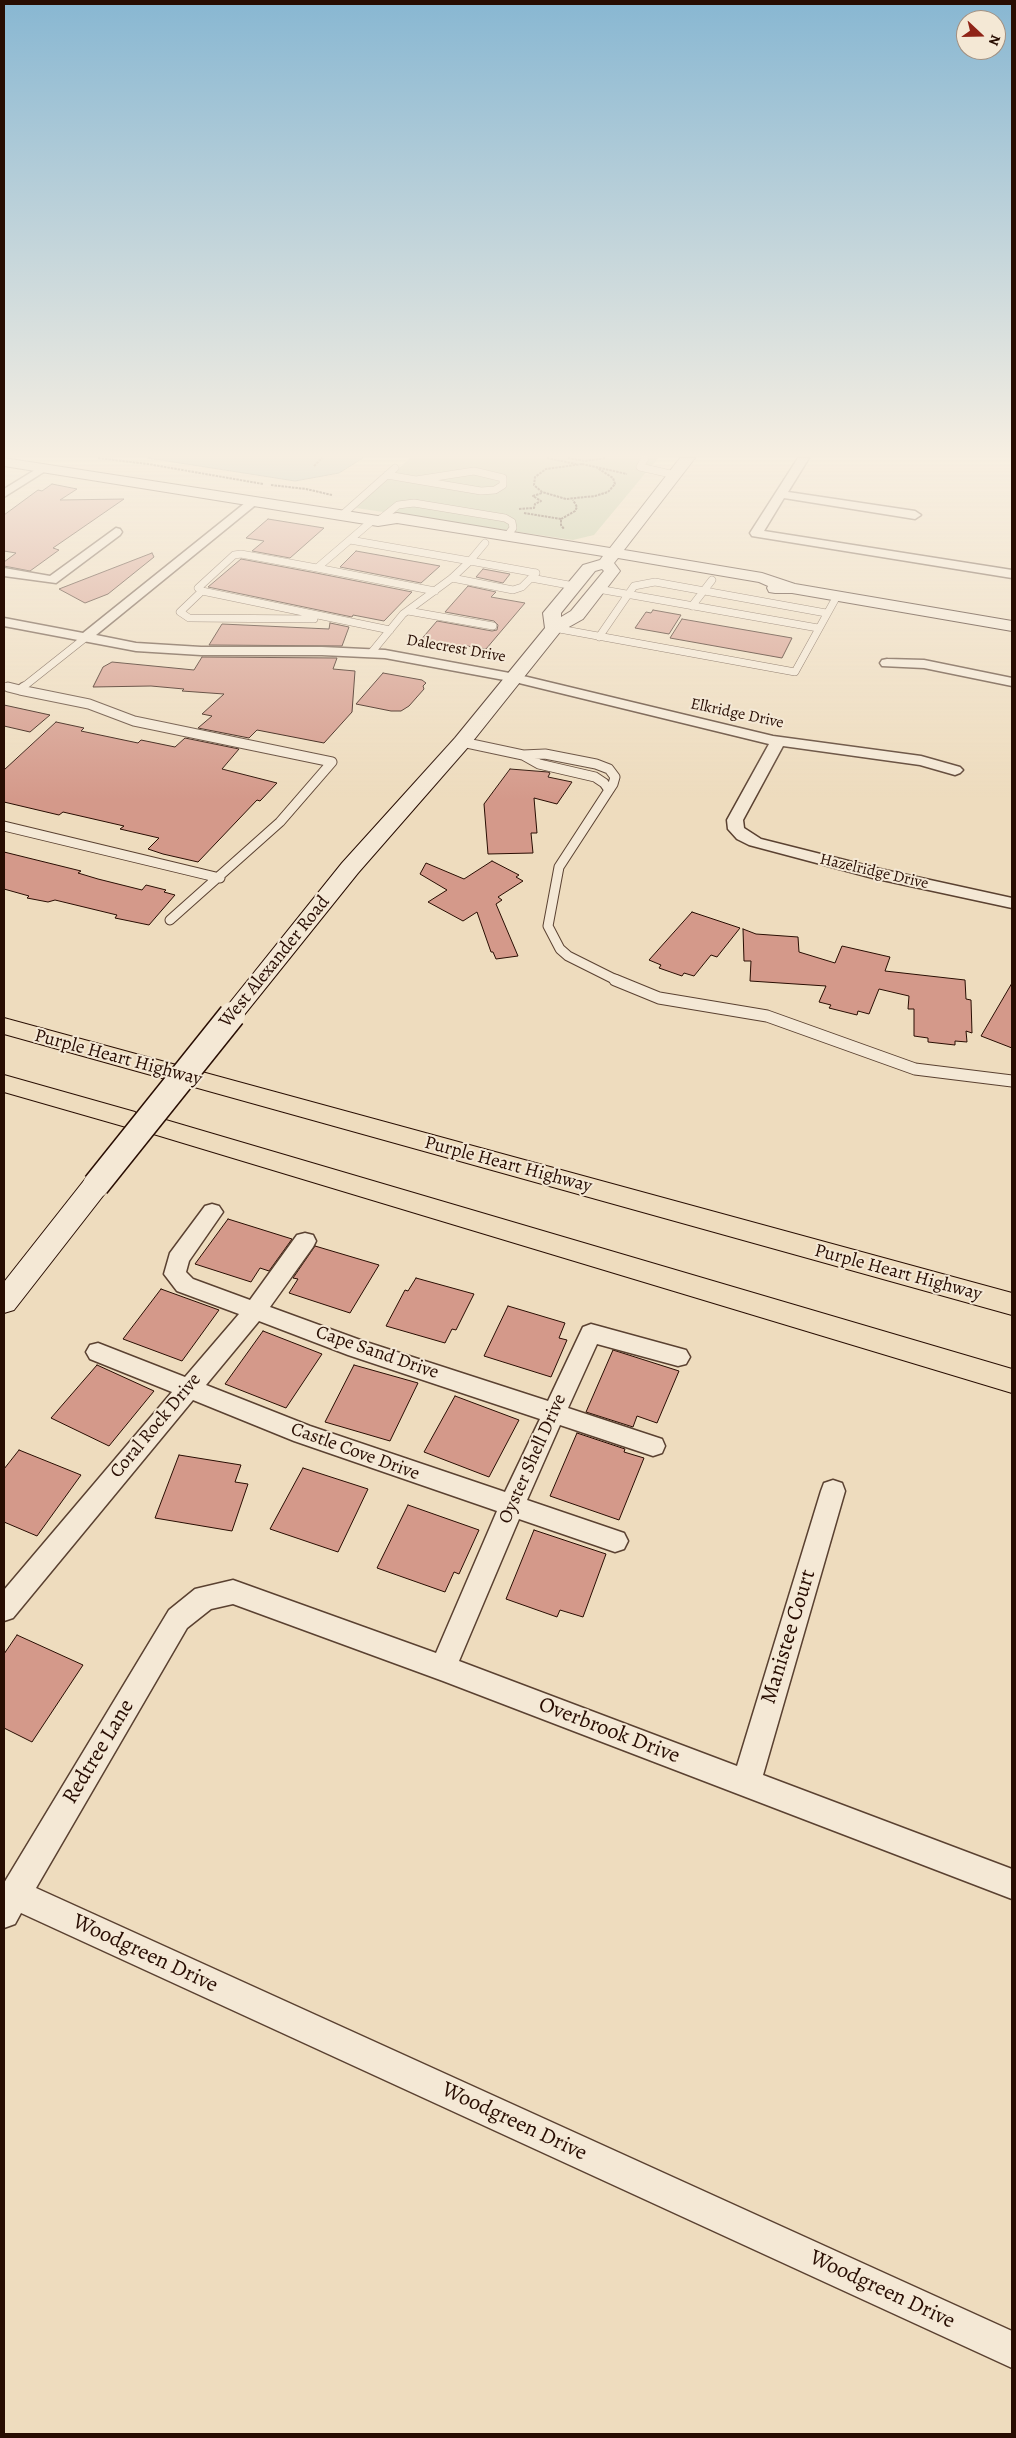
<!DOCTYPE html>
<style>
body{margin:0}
#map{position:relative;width:1016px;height:2438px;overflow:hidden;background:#eedcbe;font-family:Alegreya,serif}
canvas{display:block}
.frame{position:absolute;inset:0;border:5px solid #280d02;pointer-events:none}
.north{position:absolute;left:956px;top:10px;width:50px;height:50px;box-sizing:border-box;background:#f4e8d5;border:1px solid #a29081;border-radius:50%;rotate:111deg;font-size:14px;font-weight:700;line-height:20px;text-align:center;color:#280d02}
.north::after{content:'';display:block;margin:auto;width:18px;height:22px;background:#8f2418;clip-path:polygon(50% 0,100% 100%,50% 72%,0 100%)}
</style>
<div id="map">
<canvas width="1016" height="2438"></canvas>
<div class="frame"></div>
<div class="north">N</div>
</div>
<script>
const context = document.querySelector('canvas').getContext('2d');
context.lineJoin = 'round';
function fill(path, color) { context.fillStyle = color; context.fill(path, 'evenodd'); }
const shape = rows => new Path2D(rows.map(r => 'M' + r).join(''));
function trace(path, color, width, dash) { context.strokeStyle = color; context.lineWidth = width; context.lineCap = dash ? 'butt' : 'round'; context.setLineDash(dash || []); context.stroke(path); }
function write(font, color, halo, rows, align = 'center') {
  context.font = font + ' Alegreya,serif'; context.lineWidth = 4; context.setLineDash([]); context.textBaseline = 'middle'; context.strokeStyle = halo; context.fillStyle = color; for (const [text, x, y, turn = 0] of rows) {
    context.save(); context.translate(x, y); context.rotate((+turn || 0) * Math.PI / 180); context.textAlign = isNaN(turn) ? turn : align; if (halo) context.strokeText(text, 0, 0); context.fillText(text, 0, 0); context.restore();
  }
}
fill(shape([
 [410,458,658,458,594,535,573,540,356,508]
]), '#b2c296');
const water = shape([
 [148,458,363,458,339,473,295,481,148,458]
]);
fill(water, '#99bbb2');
trace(water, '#6c756c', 1);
const building = shape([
 [52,484,77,489,60,500,124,499,53,548,59,550,30,571,4,566,4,562,16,553,4,551,4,515,38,490,42,491,52,484],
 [268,519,324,528,290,558,252,551,264,541,246,538,268,519],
 [356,551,440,566,421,583,340,567,356,551],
 [152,553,154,557,108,594,85,603,59,589,152,553],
 [241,559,316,573,412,592,384,621,353,615,352,617,208,587,241,559],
 [483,569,510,574,503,583,476,577,483,569],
 [468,586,496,592,491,597,525,603,486,649,467,646,464,650,419,642,437,621,492,631,497,630,498,625,494,621,445,612,468,586],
 [653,610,681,615,669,634,635,628,646,612,651,613,653,610],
 [682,619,792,638,782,658,670,638,682,619],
 [330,623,349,627,342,646,209,645,222,624,329,629,330,623],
 [202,657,337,658,333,669,355,671,352,712,324,743,257,730,249,738,198,728,212,716,202,714,224,694,182,691,184,689,151,686,93,687,103,667,112,662,194,670,202,657],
 [383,673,422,680,426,683,423,686,424,689,409,706,401,711,391,711,356,704,383,673],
 [4,705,50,715,30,732,4,726,4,705],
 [56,722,84,728,81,731,138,743,141,740,175,747,185,738,239,749,222,769,277,783,260,801,257,800,198,862,163,854,148,849,159,838,120,829,124,826,63,812,59,815,4,802,4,770,56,722],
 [510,769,548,772,550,773,548,777,572,782,557,804,534,798,537,833,531,833,533,853,488,854,484,804,510,769],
 [4,852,81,871,78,873,98,879,142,890,146,885,166,890,164,892,175,895,149,925,115,918,117,915,55,900,48,902,27,898,29,896,4,889,4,852],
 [492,861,519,875,516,877,523,881,498,897,502,900,496,904,518,956,496,959,493,952,491,952,477,912,463,921,428,902,447,890,420,874,426,863,464,879,492,861],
 [692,912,740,928,717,957,711,955,694,976,684,973,682,976,659,968,661,965,649,960,692,912],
 [743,929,756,934,798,937,799,952,835,963,842,946,890,957,885,971,965,980,966,999,971,1000,972,1033,966,1031,967,1042,955,1041,955,1045,928,1042,928,1038,914,1036,914,1009,908,1009,909,996,879,989,869,1014,858,1011,857,1015,829,1008,831,1005,819,1002,826,986,750,981,751,961,744,961,743,929],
 [1012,983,1012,1048,981,1036,1012,983],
 [228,1219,292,1239,269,1271,260,1268,251,1282,195,1264,228,1219],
 [315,1246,379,1265,350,1313,289,1293,298,1279,293,1278,315,1246],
 [416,1278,474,1294,456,1330,452,1329,445,1343,386,1326,405,1290,408,1291,416,1278],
 [161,1289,219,1310,182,1361,123,1339,161,1289],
 [508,1306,565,1323,559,1338,567,1340,551,1377,484,1356,508,1306],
 [263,1331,322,1354,286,1408,225,1384,263,1331],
 [613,1350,679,1371,657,1423,637,1416,633,1427,586,1412,613,1350],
 [97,1365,154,1391,109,1446,51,1418,97,1365],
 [354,1365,418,1383,390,1441,325,1422,354,1365],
 [455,1396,519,1420,489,1477,424,1452,455,1396],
 [577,1433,625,1449,624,1452,644,1458,619,1520,550,1496,577,1433],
 [19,1450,81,1475,37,1536,4,1522,4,1469,19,1450],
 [179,1455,241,1465,235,1482,248,1484,232,1531,155,1518,179,1455],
 [303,1468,368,1489,338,1552,270,1529,303,1468],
 [408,1505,479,1530,459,1574,454,1572,445,1592,377,1568,408,1505],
 [534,1530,606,1554,583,1617,560,1610,557,1617,506,1599,534,1530],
 [17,1635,83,1665,32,1742,4,1728,4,1654,17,1635]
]);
fill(building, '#d4998a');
trace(building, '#280d02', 1);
const serviceFar2 = shape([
 [645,458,640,467,675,475],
 [474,471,503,478,503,485,495,490,481,491,416,480,474,471],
 [387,475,416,480],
 [342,515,395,468],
 [373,520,317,568,435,591],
 [378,521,398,505,414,503,505,518,512,522,513,528,507,536],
 [350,540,470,561,452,578,403,614,371,653],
 [485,543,470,561,536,573],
 [317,568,241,554,234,555,198,588,202,591,390,630],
 [452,578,513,590,522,587,536,573],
 [531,578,574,586],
 [598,589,818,628],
 [202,591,180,612,189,618,314,619],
 [692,606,712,580],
 [408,611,493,626],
 [554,628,795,672,837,596],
 [599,637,634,586,655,582,826,613],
 [4,686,13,688],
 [22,688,85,638]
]);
const serviceFar1 = shape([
 [8,687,20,690],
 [24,687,20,690,89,704,134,721,332,762,280,822,170,920],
 [462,742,523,755,545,754,596,764,609,769,615,777,613,784,559,867,548,926,560,949,568,956,618,981],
 [523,755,539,764,595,777,604,783,609,790],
 [4,826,220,878]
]);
const service = shape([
 [615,980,659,998,767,1016,915,1069,1012,1081]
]);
const minor = shape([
 [798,458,809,458,788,492,915,511,921,515,915,519,784,498,764,531,1012,570,1012,578,752,536,750,533,798,458],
 [43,465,47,466,47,470,4,497,4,489,43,465],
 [254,498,260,501,258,503,96,635,136,643,201,647,322,647,385,650,515,674,773,736,921,756,960,767,963,770,960,773,955,775,920,765,783,746,743,820,744,828,761,839,880,869,1012,898,1012,908,873,878,749,845,737,839,728,829,727,820,769,744,515,682,385,658,322,655,201,655,136,651,4,626,4,618,83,633,250,499,254,498],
 [116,528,120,529,122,532,120,535,56,583,4,576,4,568,50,576,116,528],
 [887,659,924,660,1012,678,1012,686,924,668,882,666,880,663,882,660,887,659],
 [212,1204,219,1206,223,1212,189,1261,186,1272,193,1279,250,1300,297,1235,305,1233,313,1235,316,1241,313,1247,270,1307,363,1341,548,1401,583,1327,591,1324,686,1350,690,1357,686,1364,678,1366,597,1344,568,1408,662,1439,665,1446,662,1453,653,1456,560,1425,527,1500,624,1533,628,1541,624,1549,615,1552,519,1519,459,1661,737,1766,821,1491,824,1483,833,1480,842,1483,845,1491,763,1775,1012,1869,1012,1899,443,1681,233,1604,211,1609,187,1628,36,1888,1012,2331,1012,2368,21,1913,15,1924,4,1928,4,1883,169,1610,195,1589,233,1580,436,1653,497,1511,294,1441,193,1400,13,1618,4,1621,4,1590,172,1392,90,1359,86,1352,90,1345,98,1343,185,1377,239,1314,177,1291,164,1274,170,1253,205,1206,212,1204],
 [259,1321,348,1355,540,1419,505,1492,310,1426,206,1385,259,1321]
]);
const secondary = shape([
 [4,458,378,516,397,513,610,548,680,458,695,458,624,550,762,573,795,584,1012,621,1012,631,792,593,775,593,769,592,767,588,768,586,759,582,618,558,614,563,620,571,583,619,560,632,469,746,358,873,240,1020,232,1023,224,1020,220,1015,224,1010,342,863,455,738,545,628,543,613,583,565,600,560,603,556,397,523,378,526,4,466,4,458],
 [602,569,604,571,571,611,561,617,561,613,595,571,602,569],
 [96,1175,106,1178,109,1185,106,1192,14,1310,4,1313,4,1282,86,1178,96,1175]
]);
const motorway = shape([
 [4,1018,1012,1293,1012,1315,4,1034,4,1018],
 [4,1075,135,1112,139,1118,135,1124,126,1127,4,1092,4,1075],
 [159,1118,1012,1369,1012,1393,150,1133,146,1127,150,1121,159,1118]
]);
trace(serviceFar2, '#5a4131', 8);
trace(serviceFar1, '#5a4131', 11);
trace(service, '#5a4131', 13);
trace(minor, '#5a4131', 3);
trace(secondary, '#280d02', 2);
trace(motorway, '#280d02', 2);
trace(shape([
 [98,458,148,464,263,484],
 [547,458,576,464],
 [568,458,585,461,606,458],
 [582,464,546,469,535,477,534,485,542,492,566,499,595,496,608,492,615,484,613,478,596,467],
 [582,464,627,474],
 [314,466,322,458],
 [271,485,306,489,332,495],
 [519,509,534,508,535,504,541,501,533,496,542,493],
 [524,513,561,519,561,525,564,529],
 [561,519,575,511,577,507,573,500]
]), '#280d02', 2, [2.5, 1]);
trace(serviceFar2, '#f4e8d5', 7);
trace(serviceFar1, '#f4e8d5', 9);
trace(service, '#f4e8d5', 11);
fill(minor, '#f4e8d5');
fill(secondary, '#f4e8d5');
fill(motorway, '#eedcbe');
const secondaryBridge = shape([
 [96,1185,232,1015]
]);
trace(secondaryBridge, '#280d02', 29, []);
trace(secondaryBridge, '#f4e8d5', 26);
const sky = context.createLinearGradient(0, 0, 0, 800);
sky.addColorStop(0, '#88b7d2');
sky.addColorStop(0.57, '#f7efe2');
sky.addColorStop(1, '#f7efe200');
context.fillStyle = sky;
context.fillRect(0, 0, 1016, 800);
write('16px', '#280d02', '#f4e8d5', [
 ["Dalecrest Drive",456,649,10],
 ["Elkridge Drive",737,714,12],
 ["Hazelridge Drive",874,872,13]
]);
write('19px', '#280d02', '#f4e8d5', [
 ["West Alexander Road",275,962,-51],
 ["Purple Heart Highway",118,1058,15],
 ["Purple Heart Highway",508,1165,15],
 ["Purple Heart Highway",898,1273,15],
 ["Cape Sand Drive",377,1353,19],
 ["Coral Rock Drive",156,1426,-50],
 ["Castle Cove Drive",355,1452,20],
 ["Oyster Shell Drive",533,1459,-66]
]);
write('22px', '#280d02', '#f4e8d5', [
 ["Manistee Court",789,1637,-73],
 ["Overbrook Drive",609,1731,21],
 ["Redtree Lane",99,1752,-59],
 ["Woodgreen Drive",145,1954,25],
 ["Woodgreen Drive",514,2122,25],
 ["Woodgreen Drive",882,2290,25]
]);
</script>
